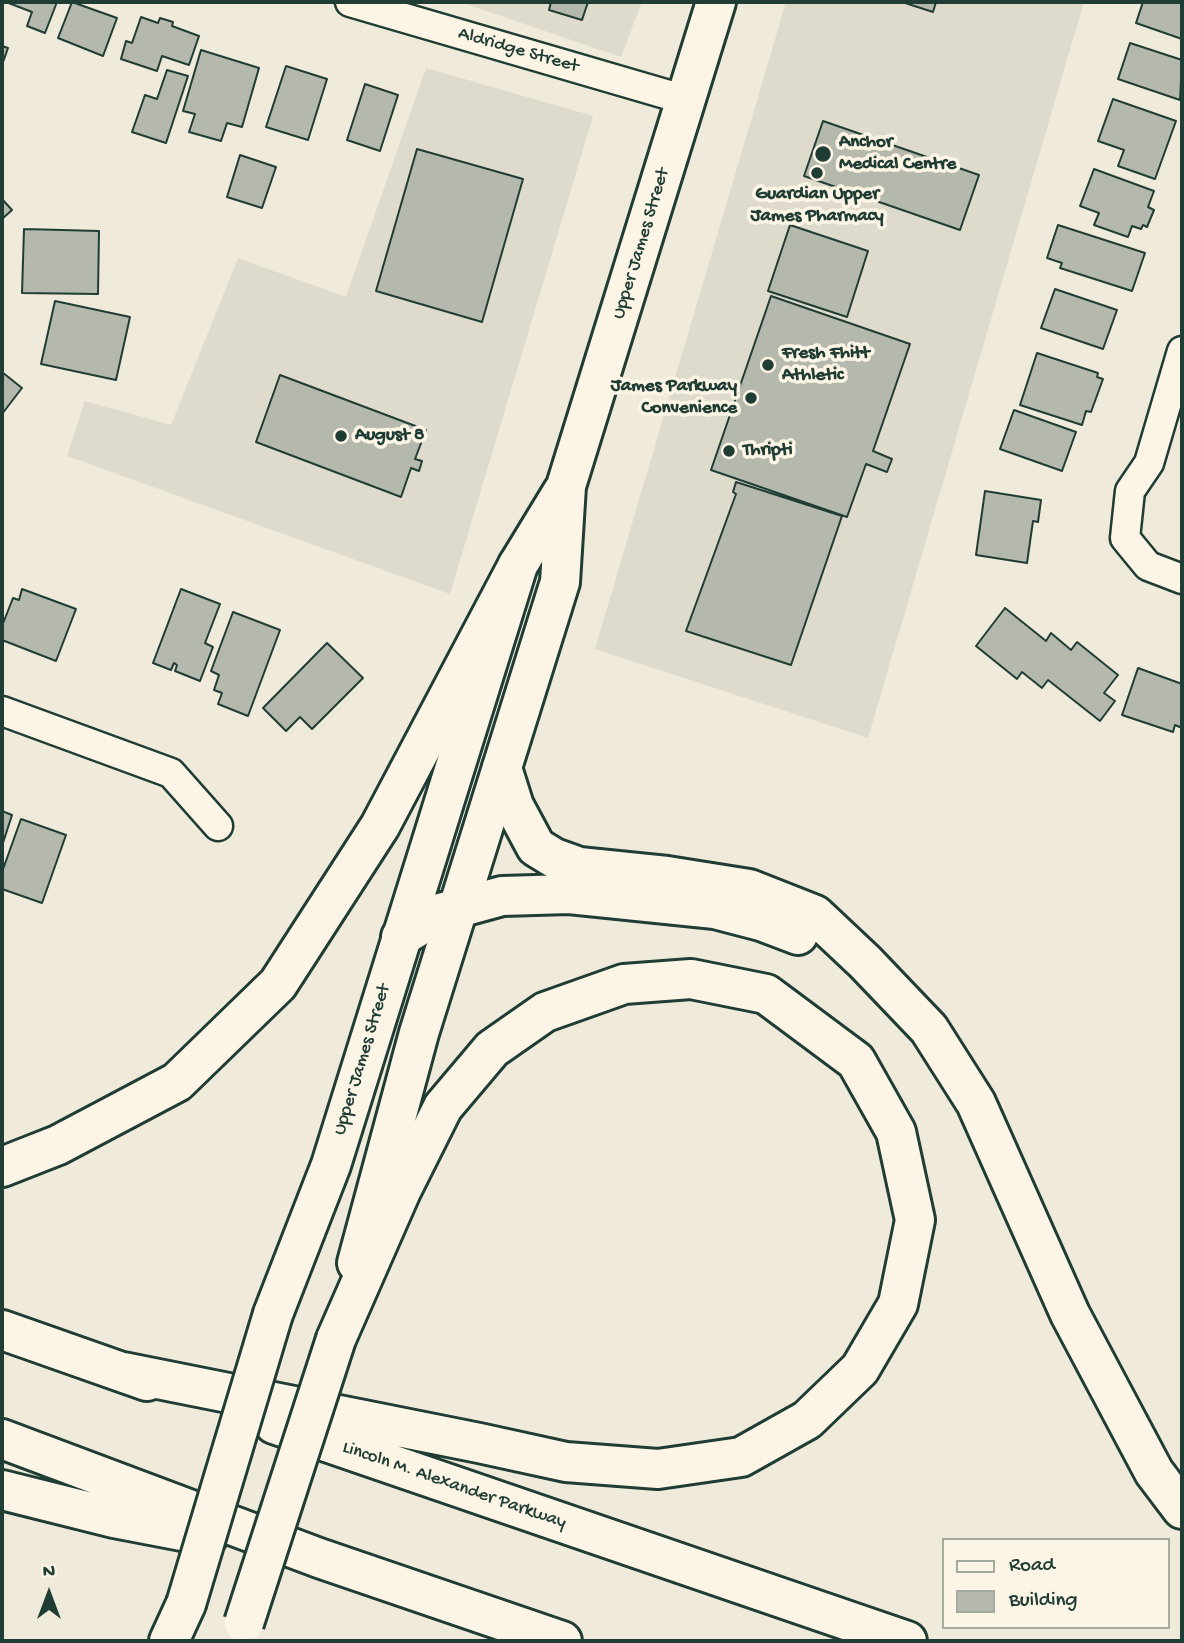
<!DOCTYPE html>
<style>
body{margin:0}
#map{position:relative;width:1184px;height:1643px;overflow:hidden;background:#efeada;font-family:"Gochi Hand",sans-serif}
canvas{display:block}
.frame{position:absolute;inset:0;border:4px solid #1f3d34;pointer-events:none}
.legend{position:absolute;left:942px;top:1538px;width:228px;height:91px;box-sizing:border-box;background:#fcf5e5;border:2px solid #a4ab9e;margin:0;padding:9px 12px;list-style:none;font-size:21px;color:#1f3d34}
.legend li{display:flex;align-items:center;gap:14px;height:35px}
.legend b{width:35px;border:2px solid #a4ab9e}
.north{position:absolute;left:14px;top:1559px;width:70px;height:70px;-webkit-text-stroke:5px #fcf5e5;paint-order:stroke;rotate:0deg;font-size:19px;font-weight:700;line-height:28px;text-align:center;color:#1f3d34}
.north::after{content:'';display:block;margin:auto;width:24px;height:32px;background:#1f3d34;clip-path:polygon(50% 0,100% 100%,50% 72%,0 100%)}
</style>
<div id="map">
<canvas width="1184" height="1643"></canvas>
<div class="frame"></div>
<ul class="legend">
<li><b style="height:9px;background:#fcf5e5"></b>Road</li>
<li><b style="height:19px;background:#b5b9ad"></b>Building</li>
</ul>
<div class="north">N</div>
</div>
<script>
const context = document.querySelector('canvas').getContext('2d');
context.lineJoin = 'round';
function fill(path, color) { context.fillStyle = color; context.fill(path, 'evenodd'); }
const shape = rows => new Path2D(rows.map(r => 'M' + r).join(''));
function trace(path, color, width, dash) { context.strokeStyle = color; context.lineWidth = width; context.lineCap = dash ? 'butt' : 'round'; context.setLineDash(dash || []); context.stroke(path); }
function write(font, color, halo, rows, align = 'center') {
  context.font = font + ' "Gochi Hand",sans-serif'; context.lineWidth = 7; context.setLineDash([]); context.textBaseline = 'middle'; context.strokeStyle = halo; context.fillStyle = color; for (const [text, x, y, turn = 0] of rows) {
    context.save(); context.translate(x, y); context.rotate((+turn || 0) * Math.PI / 180); context.textAlign = isNaN(turn) ? turn : align; if (halo) context.strokeText(text, 0, 0); context.fillText(text, 0, 0); context.restore();
  }
}
fill(shape([
 [460,2,642,2,621,57],
 [786,2,1084,2,868,738,595,649],
 [426,68,593,116,450,594,67,456,85,401,171,425,238,258,346,297]
]), '#dedbcc');
const building = shape([
 [6,2,57,2,45,33,27,26,32,12,6,2],
 [72,2,117,18,103,56,58,38,72,2],
 [551,2,588,2,582,20,549,10,551,2],
 [902,2,936,2,933,12,902,2],
 [1143,2,1182,2,1182,39,1136,23,1143,2],
 [141,17,158,23,160,18,173,22,172,26,199,36,189,65,162,56,157,71,121,59,126,41,132,43,141,17],
 [1130,43,1182,60,1180,100,1118,79,1130,43],
 [2,46,8,48,2,65,2,46],
 [201,50,259,68,242,127,227,123,221,141,189,132,195,114,183,111,201,50],
 [286,66,327,79,308,140,266,127,286,66],
 [167,70,188,76,166,143,132,132,145,95,157,99,167,70],
 [365,84,398,95,380,151,347,140,365,84],
 [1113,99,1176,121,1155,179,1118,166,1124,150,1098,141,1113,99],
 [823,121,979,175,960,230,804,176,823,121],
 [417,149,523,179,482,322,376,291,417,149],
 [240,155,276,167,262,208,227,197,240,155],
 [1094,169,1154,191,1148,207,1154,210,1147,227,1143,225,1141,229,1132,226,1128,237,1094,225,1099,213,1080,206,1094,169],
 [2,199,12,210,2,219,2,199],
 [790,225,868,251,847,317,768,291,790,225],
 [1058,225,1145,253,1132,291,1060,268,1062,263,1047,258,1058,225],
 [24,229,99,231,98,294,22,293,24,229],
 [1055,289,1117,310,1103,349,1041,328,1055,289],
 [771,296,910,344,873,451,892,459,887,472,866,464,847,517,711,470,771,296],
 [55,301,130,317,116,380,41,364,55,301],
 [1037,353,1098,373,1097,377,1103,379,1091,412,1086,411,1082,425,1020,405,1037,353],
 [2,372,22,388,2,414,2,372],
 [280,375,426,430,415,459,422,461,419,471,411,468,401,497,256,442,280,375],
 [1014,410,1076,432,1062,471,1000,449,1014,410],
 [736,482,842,516,791,665,686,631,736,494,733,492,736,482],
 [985,491,1041,500,1038,522,1033,521,1027,563,976,555,985,491],
 [22,589,76,609,56,661,2,640,2,626,13,598,19,600,22,589],
 [181,589,220,604,205,643,213,647,200,681,175,671,177,665,174,663,171,670,153,663,181,589],
 [1005,608,1046,641,1051,633,1071,650,1077,642,1118,675,1104,693,1115,701,1100,721,1048,680,1042,688,1022,672,1017,679,976,646,1005,608],
 [233,612,280,630,248,716,218,704,222,693,214,690,219,675,211,671,233,612],
 [327,643,363,678,312,729,300,717,286,731,263,708,327,643],
 [1138,668,1182,684,1182,728,1175,725,1173,732,1122,715,1138,668],
 [2,811,12,815,2,846,2,811],
 [21,819,66,835,42,903,2,889,2,872,21,819]
]);
fill(building, '#b5b9ad');
trace(building, '#1f3d34', 2);
const minor = shape([
 [350,2,686,100],
 [1182,351,1149,463,1130,491,1125,538,1148,566,1182,579],
 [2,711,171,773,218,826]
]);
const primary = shape([
 [357,1263,419,1033,560,582,566,486,716,2],
 [273,1314,331,1165,518,565,563,491]
]);
const motorway = shape([
 [502,768,514,806,536,847,554,858,579,867,667,876,749,889,815,915,865,962,929,1029,976,1103,1070,1314,1154,1472,1182,1509],
 [401,937,440,913,502,896,569,894,715,909,761,921,798,935],
 [2,1167,58,1145,177,1082,278,984,380,826,518,565],
 [2,1330,147,1381],
 [123,1372,479,1443,566,1462,658,1469,741,1457,807,1420,860,1369,898,1304,915,1220,896,1132,856,1061,766,994,691,979,624,984,545,1012,492,1049,443,1107,401,1191,336,1339],
 [274,1424,907,1641],
 [2,1439,319,1558,562,1641],
 [2,1490,114,1518,208,1536],
 [169,1641,186,1604]
]);
trace(minor, '#1f3d34', 33);
trace(primary, '#1f3d34', 44);
trace(motorway, '#1f3d34', 44);
trace(minor, '#fcf5e5', 28);
trace(primary, '#fcf5e5', 38);
trace(motorway, '#fcf5e5', 38);
const primaryBridge = shape([
 [186,1604,273,1314],
 [244,1623,336,1339]
]);
trace(primaryBridge, '#1f3d34', 44, []);
trace(primaryBridge, '#fcf5e5', 38);
for (const [x, y, r, color] of [
 [823,154,9,"#1f3d34"],
 [817,173,7,"#1f3d34"],
 [768,365,7,"#1f3d34"],
 [751,398,7,"#1f3d34"],
 [341,436,7,"#1f3d34"],
 [729,451,7,"#1f3d34"]
]) { const dot = new Path2D(); dot.arc(x, y, r, 0, 2 * Math.PI); context.fillStyle = color; context.fill(dot); trace(dot, '#fcf5e5', 2.5); }
write('19px', '#1f3d34', '#fcf5e5', [
 ["Aldridge Street",518,51,16],
 ["Upper James Street",642,244,-73],
 ["Upper James Street",363,1060,-73],
 ["Lincoln M. Alexander Parkway",454,1486,19]
]);
write('bold 19px', '#1f3d34', '#fcf5e5', [
 ["Anchor",839,143],
 ["Medical Centre",839,165],
 ["Guardian Upper",817,195,"center"],
 ["James Pharmacy",817,217,"center"],
 ["Fresh Fhitt",782,354],
 ["Athletic",782,376],
 ["James Parkway",737,387,"right"],
 ["Convenience",737,409,"right"],
 ["August 8",355,436],
 ["Thripti",743,451]
], 'left');
</script>
